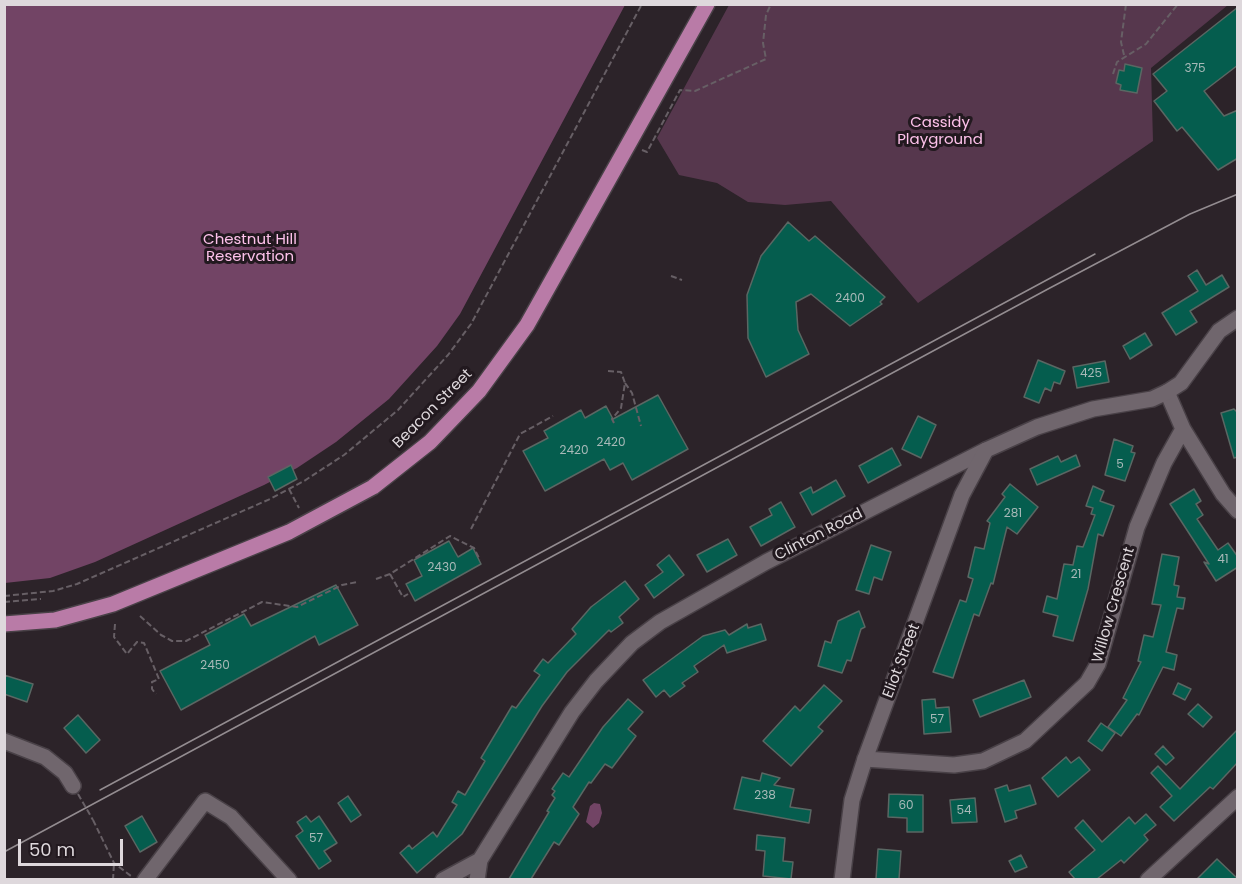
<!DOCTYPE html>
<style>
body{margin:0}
#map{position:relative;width:1242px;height:884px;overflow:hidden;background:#2c2329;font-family:Poppins,sans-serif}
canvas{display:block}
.frame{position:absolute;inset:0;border:6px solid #ded8dc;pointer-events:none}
.scale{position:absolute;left:18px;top:839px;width:105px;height:27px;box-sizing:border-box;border:3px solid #ded8dc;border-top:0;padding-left:8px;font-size:18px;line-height:21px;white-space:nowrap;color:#ded8dc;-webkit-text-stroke:4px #22191f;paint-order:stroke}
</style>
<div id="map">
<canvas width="1242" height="884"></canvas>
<div class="frame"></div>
<div class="scale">50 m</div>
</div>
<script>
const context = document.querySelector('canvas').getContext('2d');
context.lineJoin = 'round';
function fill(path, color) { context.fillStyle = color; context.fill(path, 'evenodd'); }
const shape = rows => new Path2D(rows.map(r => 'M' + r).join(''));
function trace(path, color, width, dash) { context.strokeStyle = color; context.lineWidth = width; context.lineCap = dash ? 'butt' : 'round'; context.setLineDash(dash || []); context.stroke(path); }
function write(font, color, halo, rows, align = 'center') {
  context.font = font + ' Poppins,sans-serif'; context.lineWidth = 6; context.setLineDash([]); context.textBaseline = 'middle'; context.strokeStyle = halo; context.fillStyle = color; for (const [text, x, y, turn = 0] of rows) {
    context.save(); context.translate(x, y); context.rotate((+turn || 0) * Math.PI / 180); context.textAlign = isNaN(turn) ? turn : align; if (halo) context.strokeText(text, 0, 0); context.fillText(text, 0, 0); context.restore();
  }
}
fill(shape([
 [729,5,1228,5,1151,68,1153,141,918,303,831,201,785,205,748,202,717,183,679,175,657,138]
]), '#56374d');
fill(shape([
 [4,5,625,5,460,314,437,346,389,399,336,442,297,468,264,485,95,562,50,578,5,583],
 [594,803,600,804,602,813,599,823,593,828,586,822,590,806]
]), '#724465');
const building = shape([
 [1238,7,1238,65,1204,91,1224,116,1238,110,1238,158,1218,170,1182,127,1177,131,1154,101,1167,91,1153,74,1238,7],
 [1125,64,1142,68,1137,93,1120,90,1121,85,1116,83,1119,70,1124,71,1125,64],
 [788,222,809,241,815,236,885,297,880,302,882,304,850,326,811,294,796,302,798,330,809,354,766,377,748,338,747,295,761,256,788,222],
 [1197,270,1206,285,1222,275,1229,287,1190,311,1197,322,1176,335,1162,313,1198,291,1188,276,1197,270],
 [1145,333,1152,345,1130,359,1123,346,1145,333],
 [1038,360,1065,371,1060,384,1054,382,1051,391,1045,388,1039,403,1024,397,1038,360],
 [1105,361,1109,382,1077,388,1073,367,1105,361],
 [658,395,688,449,632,480,623,463,610,470,604,459,545,491,523,451,548,438,544,431,581,410,585,418,606,406,613,419,658,395],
 [1234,409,1238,413,1238,457,1234,458,1221,413,1234,409],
 [918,416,936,425,921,458,902,449,918,416],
 [1114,439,1133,446,1131,452,1135,453,1125,481,1105,475,1114,439],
 [892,448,901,465,868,483,859,466,892,448],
 [1076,455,1080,466,1037,485,1030,469,1058,456,1061,462,1076,455],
 [291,465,297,479,275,491,268,477,291,465],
 [836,480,845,496,812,515,800,493,811,487,813,493,836,480],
 [1010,484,1038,507,1017,534,1007,527,993,584,991,583,979,616,974,614,953,678,933,672,960,600,966,602,973,579,968,577,975,547,984,549,990,523,987,521,1005,497,1002,494,1010,484],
 [1093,486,1104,491,1100,501,1114,506,1103,536,1098,534,1088,589,1073,641,1053,636,1058,616,1043,612,1047,596,1057,599,1064,564,1073,565,1077,546,1083,547,1095,515,1091,514,1093,508,1086,506,1093,486],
 [1194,489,1201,501,1196,504,1203,515,1197,519,1218,550,1228,543,1238,557,1238,567,1216,581,1204,562,1209,564,1170,504,1194,489],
 [781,502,795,527,761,546,750,527,772,515,769,509,781,502],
 [728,539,737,555,707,572,697,555,728,539],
 [449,541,458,557,473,548,481,564,415,601,406,584,422,576,414,560,449,541],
 [871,545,891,552,882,580,874,577,869,594,856,590,871,545],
 [1162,554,1179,557,1174,585,1179,586,1177,597,1185,598,1183,609,1177,608,1166,652,1177,655,1174,670,1163,667,1139,715,1137,714,1121,736,1108,727,1127,700,1123,698,1141,662,1138,661,1144,635,1153,637,1161,605,1152,604,1162,554],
 [669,555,684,575,654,598,645,585,663,572,657,565,669,555],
 [625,581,639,599,619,617,623,623,611,632,609,630,567,672,542,706,462,834,417,873,400,853,409,845,412,849,433,832,437,837,457,805,452,802,458,791,465,795,485,761,481,758,512,706,516,708,540,675,534,671,543,659,548,663,576,634,572,629,591,607,625,581],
 [336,585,358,625,319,645,315,636,181,710,160,671,210,645,205,635,244,614,251,626,336,585],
 [859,611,865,627,861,629,851,661,847,660,842,673,818,666,825,641,831,643,838,621,859,611],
 [747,624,748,628,761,624,766,640,727,653,724,645,694,666,698,672,682,683,685,686,670,697,664,690,656,697,643,680,703,636,725,630,729,635,747,624],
 [4,675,33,684,27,702,4,694,4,675],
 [1024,680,1031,697,980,717,973,700,1024,680],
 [1178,683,1191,689,1185,700,1173,694,1178,683],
 [824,685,842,701,818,727,823,731,791,766,763,741,795,706,800,711,824,685],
 [628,699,643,712,628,729,636,736,612,768,605,764,591,783,589,782,573,807,579,814,559,845,554,842,531,879,509,879,549,812,547,811,555,798,552,795,555,791,552,789,563,773,569,777,603,727,628,699],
 [935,699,936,708,949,707,951,732,924,734,922,700,935,699],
 [1198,704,1212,717,1203,727,1188,714,1198,704],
 [78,715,100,740,86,753,64,728,78,715],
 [1101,723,1115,733,1102,751,1088,741,1101,723],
 [1238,729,1238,762,1213,789,1210,787,1174,821,1160,807,1172,796,1151,773,1158,766,1180,789,1238,729],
 [1163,746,1174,758,1166,765,1155,754,1163,746],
 [1066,757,1071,763,1079,757,1090,770,1058,797,1042,778,1066,757],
 [762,773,780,778,774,785,794,789,790,807,811,810,809,823,734,809,742,777,760,781,762,773],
 [1007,785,1009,791,1030,785,1036,804,1015,811,1017,818,1005,822,995,789,1007,785],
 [889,794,923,795,923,832,907,832,907,818,888,817,889,794],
 [348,796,361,815,351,822,338,803,348,796],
 [975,798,977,822,952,823,950,800,975,798],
 [1146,814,1156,825,1144,835,1148,840,1124,863,1121,860,1097,879,1075,879,1069,872,1095,850,1075,828,1083,820,1102,842,1129,817,1135,824,1146,814],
 [142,816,157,842,140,852,125,826,142,816],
 [306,816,311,822,319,816,337,843,324,851,331,861,319,869,296,836,303,831,297,822,306,816],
 [757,835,785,838,783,861,793,862,791,879,763,876,765,851,756,850,757,835],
 [878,849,901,851,899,879,876,879,878,849],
 [1021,855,1027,867,1015,872,1009,861,1021,855],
 [1217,859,1238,879,1197,879,1217,859]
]);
fill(building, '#055d4e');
trace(building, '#5a6763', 1.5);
const minor = shape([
 [1167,392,1183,429,1223,494,1238,511],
 [4,741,45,757,65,773,73,786],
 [865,759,954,765,983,761,1025,741,1087,683,1098,664,1137,527,1164,463,1183,429],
 [145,880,205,801,231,817,289,880],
 [443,880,480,860,572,712,596,681,632,643,660,622,766,562,986,450],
 [477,880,480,860],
 [1148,880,1238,797]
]);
const tertiary = shape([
 [842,880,852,800,865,759,962,495,986,450,1037,427,1093,409,1152,399,1167,392,1181,383,1219,331,1238,318]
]);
const primary = shape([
 [4,624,55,620,113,604,289,532,373,487,430,442,479,391,527,325,707,4]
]);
trace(minor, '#494147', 18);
trace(tertiary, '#494147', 18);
trace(primary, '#494147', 18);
trace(shape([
 [1124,55,1121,42,1126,4],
 [1113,74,1117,62,1146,44,1178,4],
 [642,150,647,152,680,90,695,91,766,59,763,43,766,15,771,4],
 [671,276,682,280],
 [608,371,621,372,625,383,621,408,612,419,614,423],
 [625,383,632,393,641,426],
 [289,489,299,508],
 [471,529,520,434,553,416],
 [390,574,403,597,408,594],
 [376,579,390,574,450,536,474,548,480,560],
 [4,596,53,591,77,584,270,499,304,481,344,455,398,410,448,355,471,324,642,4],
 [4,602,41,599],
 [140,616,161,635,172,641,186,641,262,602,297,607,342,585,357,582],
 [115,624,114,637,127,654,137,642,144,643,159,679,152,682,152,689,156,694],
 [93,820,114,863,131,876],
 [113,880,114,863]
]), '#675f65', 2, [6, 3]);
trace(minor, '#70666d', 15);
trace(tertiary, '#70666d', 15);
trace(primary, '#b97ba7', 15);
trace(shape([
 [100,790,1095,254],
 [4,852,1048,289,1190,214,1238,194]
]), '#938c90', 1.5);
trace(shape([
 [78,794,93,820]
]), '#675f65', 2, [6, 3]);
write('12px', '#a8b9b8', null, [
 ["375",1195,69],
 ["2400",850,299],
 ["425",1091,374],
 ["2420",611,443],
 ["2420",574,451],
 ["5",1120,465],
 ["281",1013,514],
 ["41",1223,560],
 ["2430",442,568],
 ["21",1076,575],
 ["2450",215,666],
 ["57",937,720],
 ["238",765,796],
 ["60",906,806],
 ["54",964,811],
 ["57",316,839]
]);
write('15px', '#fdc1ea', '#22191f', [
 ["Cassidy",940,123],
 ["Playground",940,140],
 ["Chestnut Hill",250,240],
 ["Reservation",250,257]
]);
write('15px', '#ded8dc', '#22191f', [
 ["Beacon Street",433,409,-45],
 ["Clinton Road",819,535,-27],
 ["Willow Crescent",1114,605,-74],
 ["Eliot Street",902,661,-69]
]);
</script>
